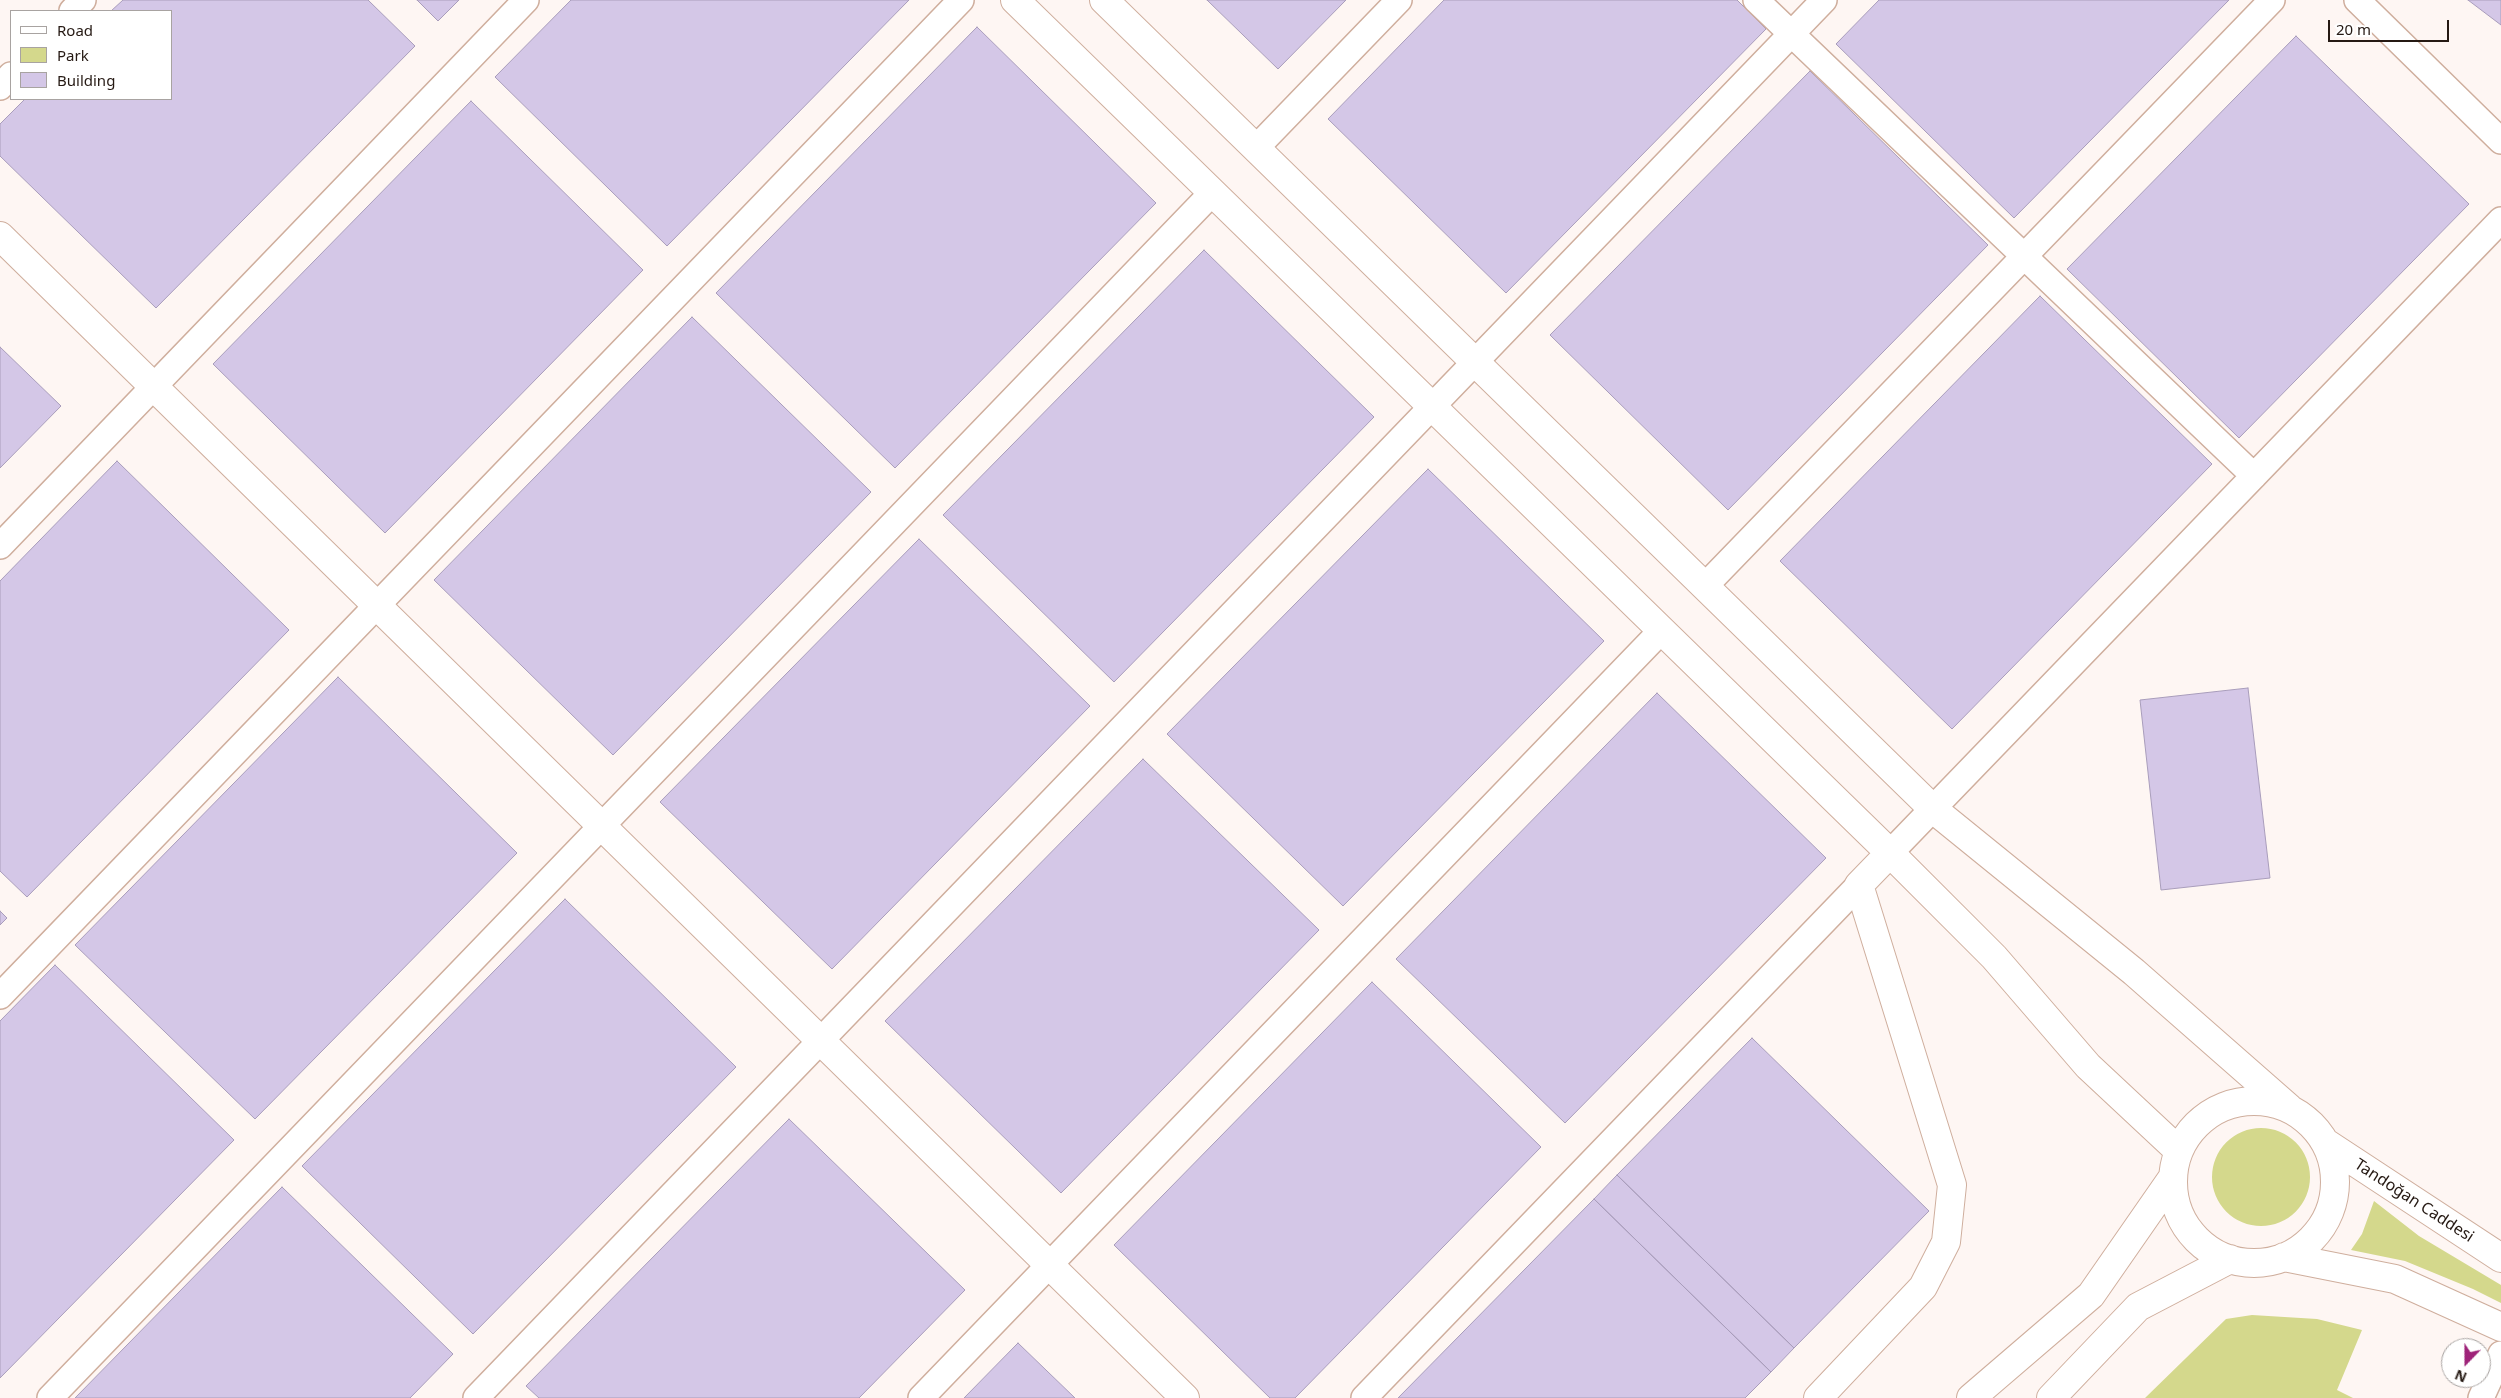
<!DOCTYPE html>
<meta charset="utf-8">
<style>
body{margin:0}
#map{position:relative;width:2501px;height:1398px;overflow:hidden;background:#fef6f3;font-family:"Noto Sans",sans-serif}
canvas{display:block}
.legend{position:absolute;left:10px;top:10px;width:162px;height:90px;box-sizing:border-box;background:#fff;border:1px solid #a8a3a1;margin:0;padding:6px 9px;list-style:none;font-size:15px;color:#251913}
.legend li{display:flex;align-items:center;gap:10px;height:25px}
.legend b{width:25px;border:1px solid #a8a3a1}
.north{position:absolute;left:2441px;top:1338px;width:50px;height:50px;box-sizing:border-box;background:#fff;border:1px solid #a8a3a1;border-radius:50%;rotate:202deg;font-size:14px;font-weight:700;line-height:20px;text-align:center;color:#251913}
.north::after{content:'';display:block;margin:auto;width:18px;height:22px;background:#9e2379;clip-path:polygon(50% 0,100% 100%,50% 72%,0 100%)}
.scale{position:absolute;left:2328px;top:20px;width:121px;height:22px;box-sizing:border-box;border:2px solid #251913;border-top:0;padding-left:6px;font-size:15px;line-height:18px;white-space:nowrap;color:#251913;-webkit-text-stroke:4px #fff;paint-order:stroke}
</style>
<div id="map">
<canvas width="2501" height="1398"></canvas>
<ul class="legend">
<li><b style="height:6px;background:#fff"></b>Road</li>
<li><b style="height:14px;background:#d4d88c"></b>Park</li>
<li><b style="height:14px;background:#d4c7e7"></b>Building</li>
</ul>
<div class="north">N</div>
<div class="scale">20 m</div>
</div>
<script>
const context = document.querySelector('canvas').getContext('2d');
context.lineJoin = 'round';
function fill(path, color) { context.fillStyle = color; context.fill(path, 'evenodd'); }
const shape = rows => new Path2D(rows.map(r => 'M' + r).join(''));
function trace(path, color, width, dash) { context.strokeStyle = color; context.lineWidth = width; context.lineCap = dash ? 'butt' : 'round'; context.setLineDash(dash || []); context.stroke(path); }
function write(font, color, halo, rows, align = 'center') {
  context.font = font + ' "Noto Sans",sans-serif'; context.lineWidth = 4; context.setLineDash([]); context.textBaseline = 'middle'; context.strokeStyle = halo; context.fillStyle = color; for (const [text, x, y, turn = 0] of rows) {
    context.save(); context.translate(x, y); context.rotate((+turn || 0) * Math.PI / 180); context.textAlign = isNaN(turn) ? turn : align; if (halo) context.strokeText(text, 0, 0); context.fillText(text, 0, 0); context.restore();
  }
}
fill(shape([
 '2212 1177a49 49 0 1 1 98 0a49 49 0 1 1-98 0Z',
 [2374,1201,2419,1236,2501,1285,2501,1303,2473,1289,2405,1261,2351,1250,2362,1234],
 [2252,1315,2317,1319,2362,1330,2337,1390,2353,1398,2145,1398,2226,1319]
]), '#d4d88c');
const building = shape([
 [123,0,368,0,415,46,156,308,0,156,0,124,25,99,171,99,171,11,111,11,123,0],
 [417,0,459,0,438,21,417,0],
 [571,0,909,0,667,246,495,77,571,0],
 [1207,0,1346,0,1278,69,1207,0],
 [1444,0,1737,0,1766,29,1506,293,1328,119,1444,0],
 [1879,0,2229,0,2014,218,1836,44,1879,0],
 [2468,0,2501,0,2501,25,2468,0],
 [977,27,1156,203,895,468,716,293,977,27],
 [2296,36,2469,204,2239,438,2067,269,2296,36],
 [1810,71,1988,245,1728,510,1550,335,1810,71],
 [471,101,643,270,385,533,213,364,471,101],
 [1204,250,1374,417,1114,682,943,515,1204,250],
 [2040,296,2212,464,1952,729,1780,561,2040,296],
 [692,317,871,492,613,755,434,580,692,317],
 [0,347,61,406,0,468,0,347],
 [117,461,289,630,27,897,0,871,0,581,117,461],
 [1428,469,1604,641,1343,906,1167,734,1428,469],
 [919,539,1090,706,832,969,660,802,919,539],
 [338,677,517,853,255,1119,75,945,338,677],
 [2248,688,2270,878,2161,890,2140,700,2248,688],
 [1657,693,1826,858,1565,1123,1396,959,1657,693],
 [1143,759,1319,930,1061,1193,885,1021,1143,759],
 [565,899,736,1067,473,1334,302,1166,565,899],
 [0,911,7,918,0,925,0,911],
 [55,965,234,1140,0,1378,0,1021,55,965],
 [1372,982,1541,1147,1295,1398,1270,1398,1114,1245,1372,982],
 [1752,1038,1929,1211,1794,1348,1617,1175,1752,1038],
 [789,1119,965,1290,859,1398,539,1398,526,1386,789,1119],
 [1617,1175,1794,1348,1771,1372,1594,1199,1617,1175],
 [282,1187,453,1354,410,1398,75,1398,282,1187],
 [1594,1199,1771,1372,1745,1398,1398,1398,1594,1199],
 [1018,1343,1075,1398,964,1398,1018,1343]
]);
fill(building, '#d4c7e7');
trace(building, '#a99dbb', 1);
const service = shape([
 [1756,0,2254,476],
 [2357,0,2501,141],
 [72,11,83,0],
 [0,87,11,75],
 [1256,148,1399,0],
 [0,546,526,0],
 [1705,586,2272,0],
 [1890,853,2501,220],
 [0,996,961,0],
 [50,1398,1212,193],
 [476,1398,1824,0],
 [921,1398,1661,631],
 [1364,1398,1859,885],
 [2481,1398,2501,1354]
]);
const tertiary = shape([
 [1015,0,1890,853,1994,957,2088,1066,2179,1151],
 [1104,0,1933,809,2134,972,2289,1108],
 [0,236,1185,1398],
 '2173 1182a81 81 0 1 1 162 0a81 81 0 1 1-162 0Z',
 [2326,1143,2501,1258],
 [2284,1257,2395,1279,2501,1327],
 [1818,1398,1923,1287,1946,1242,1952,1185,1859,885,1890,853],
 [1971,1398,2091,1295,2173,1177],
 [2051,1398,2138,1307,2230,1259]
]);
trace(service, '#cfae9d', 28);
trace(tertiary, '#cfae9d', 30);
trace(service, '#fff', 25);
trace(tertiary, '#fff', 28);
write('16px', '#251913', '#fff', [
 ["Tandoğan Caddesi",2414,1201,33]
]);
</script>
